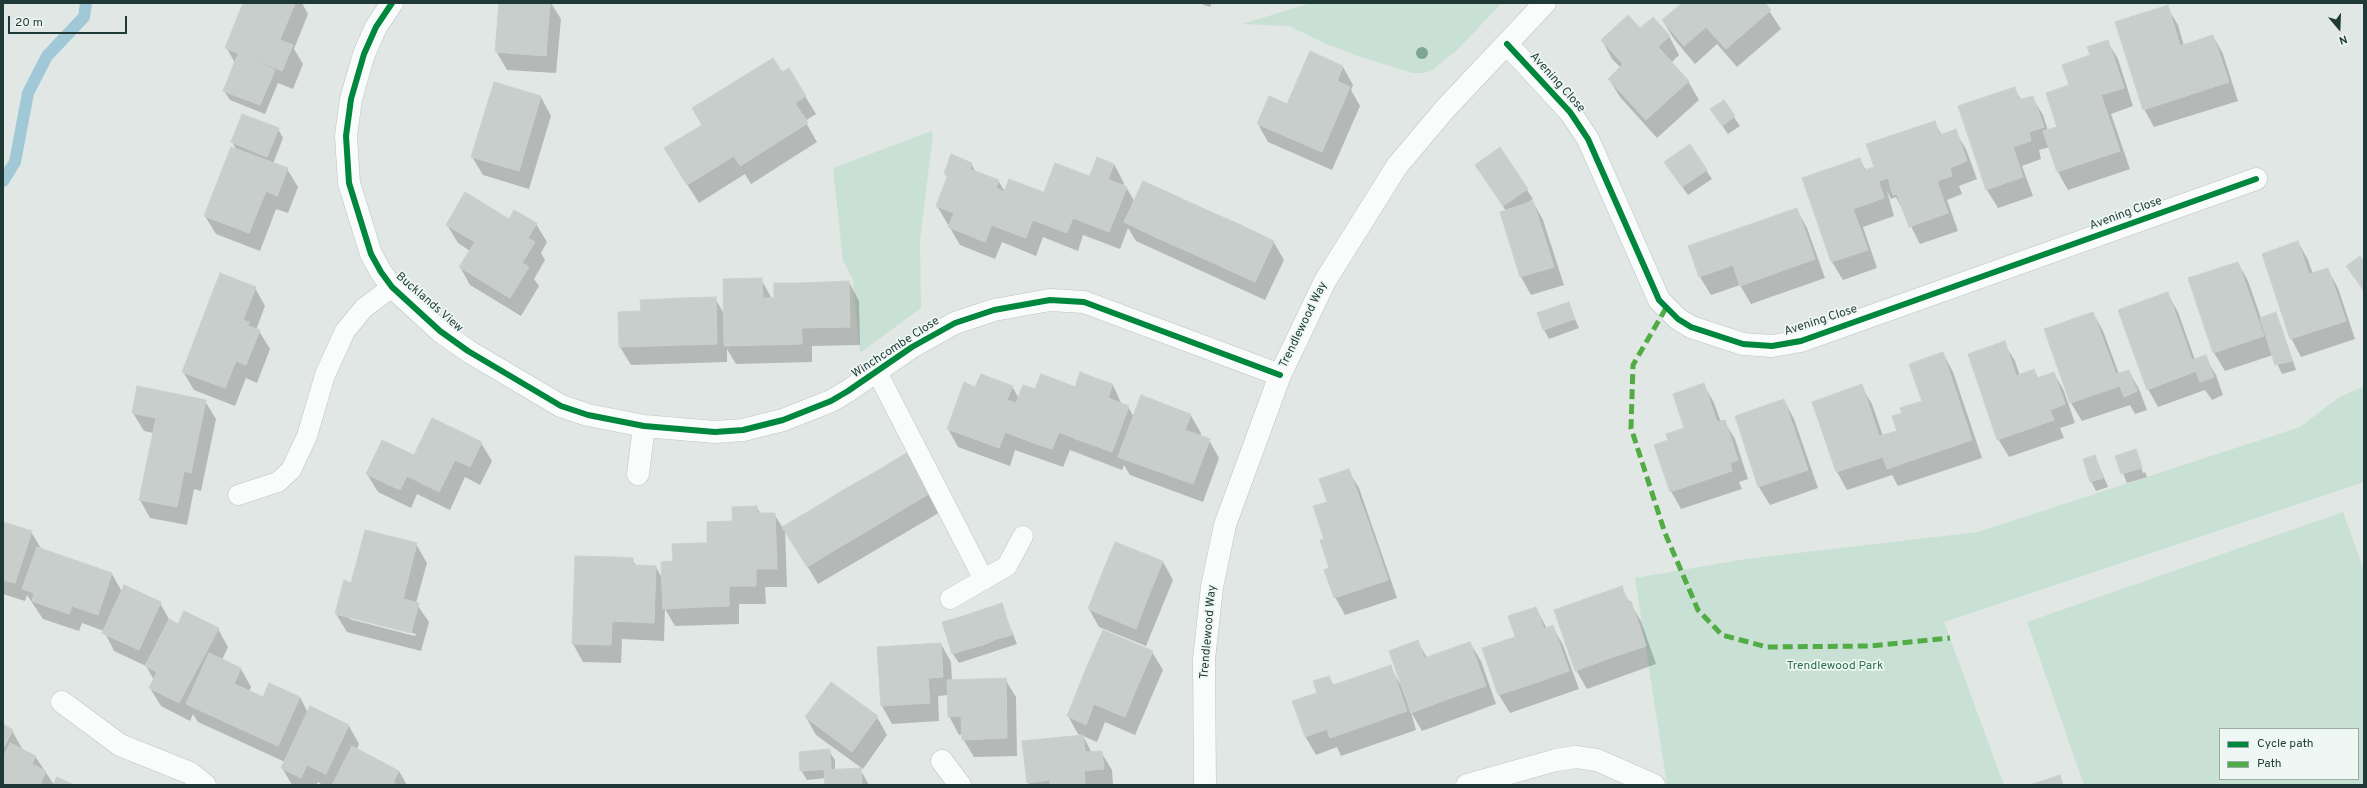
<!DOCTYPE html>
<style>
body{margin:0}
#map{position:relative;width:2367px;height:788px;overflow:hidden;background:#e1e7e5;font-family:Overpass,sans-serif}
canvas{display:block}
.frame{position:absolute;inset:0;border:4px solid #1f3a36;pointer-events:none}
.legend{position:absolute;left:2219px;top:728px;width:140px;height:52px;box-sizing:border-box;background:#eef7f4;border:1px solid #9baba8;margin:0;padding:5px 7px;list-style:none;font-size:12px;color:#1f3a36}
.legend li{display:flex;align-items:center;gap:8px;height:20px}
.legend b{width:20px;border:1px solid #9baba8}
.north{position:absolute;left:2319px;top:8px;width:40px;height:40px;-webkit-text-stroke:3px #eef7f4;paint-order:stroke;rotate:161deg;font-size:11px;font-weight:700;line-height:16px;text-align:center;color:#1f3a36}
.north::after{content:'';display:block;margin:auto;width:14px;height:18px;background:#1f3a36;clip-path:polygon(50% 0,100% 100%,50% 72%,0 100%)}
.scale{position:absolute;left:8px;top:16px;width:119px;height:18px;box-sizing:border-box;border:2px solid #1f3a36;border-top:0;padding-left:5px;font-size:12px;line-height:14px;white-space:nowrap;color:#1f3a36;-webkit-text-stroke:3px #eef7f4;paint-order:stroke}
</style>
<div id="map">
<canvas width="2367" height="788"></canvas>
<div class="frame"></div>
<ul class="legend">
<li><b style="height:5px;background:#00873e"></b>Cycle path</li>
<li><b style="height:5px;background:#52ac45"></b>Path</li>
</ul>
<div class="north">N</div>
<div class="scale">20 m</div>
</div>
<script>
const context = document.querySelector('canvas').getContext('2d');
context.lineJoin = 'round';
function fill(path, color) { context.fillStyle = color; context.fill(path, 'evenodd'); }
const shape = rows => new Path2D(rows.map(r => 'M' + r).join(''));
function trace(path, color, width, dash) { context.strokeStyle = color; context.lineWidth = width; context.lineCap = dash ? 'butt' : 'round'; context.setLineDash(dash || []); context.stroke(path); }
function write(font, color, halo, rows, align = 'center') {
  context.font = font + ' Overpass,sans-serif'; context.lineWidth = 3.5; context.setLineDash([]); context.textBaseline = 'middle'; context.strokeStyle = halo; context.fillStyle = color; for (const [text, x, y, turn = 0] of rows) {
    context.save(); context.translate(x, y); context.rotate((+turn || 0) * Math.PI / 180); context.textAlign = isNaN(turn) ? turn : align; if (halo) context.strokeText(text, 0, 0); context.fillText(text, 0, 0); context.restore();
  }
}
fill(shape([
 [1311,3,1502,3,1457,50,1431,71,1424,73,1412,73,1355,55,1326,44,1289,26,1242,24],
 [931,131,933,135,920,240,921,308,860,353,853,280,843,261,833,168],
 [2364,386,2364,482,1944,622,2004,785,1667,785,1635,578,1746,559,1978,532,2300,427,2338,398],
 [2343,512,2364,571,2364,785,2084,785,2027,622],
 [2220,729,2358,729,2358,779,2220,779]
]), '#c9e1d4');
fill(shape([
 [244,3,302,3,308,14,294,49,303,64,293,89,278,83,265,114,230,100,224,91,235,63,226,47],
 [500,3,551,3,561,19,556,73,507,70,496,51],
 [1198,3,1212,3,1210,7],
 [1683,3,1764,3,1781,29,1737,67,1717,44,1695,64,1674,39,1663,21],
 [2167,7,2178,25,2184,46,2213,36,2223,54,2238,101,2154,127,2144,109],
 [1640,30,1669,36,1679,55,1671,63,1688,81,1699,100,1657,138,1620,97,1609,79,1621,68,1612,59,1602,40],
 [2107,41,2118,59,2133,106,2111,114,2130,169,2068,190,2058,172,2050,147,2039,150,2041,159,2022,166,2033,196,1998,208,1987,190,1959,107,2014,88,2022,101,2032,97,2043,115,2048,131,2058,127,2070,86,2091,56],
 [1343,67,1353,85,1351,90,1360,106,1332,170,1268,142,1258,124],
 [789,70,816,114,805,121,817,142,751,184,745,174,699,203,676,167,781,74],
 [541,97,551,116,529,189,483,175,472,157],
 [1723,101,1740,126,1728,134,1711,110],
 [1934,122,1942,135,1955,131,1966,149,1977,179,1959,186,1962,194,1947,200,1958,231,1920,244,1896,197,1891,199,1887,191,1894,216,1863,227,1877,268,1843,280,1832,262,1803,179,1859,159,1866,170,1876,167],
 [278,129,283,138,273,164,287,169,298,187,288,213,276,209,260,251,216,234,205,216,236,149,232,142],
 [1500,149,1533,199,1526,204,1533,202,1543,220,1564,285,1531,295,1521,277,1501,212,1506,211,1476,165],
 [971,164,976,172,998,180,1005,192,1010,180,1044,193,1055,164,1090,178,1114,164,1124,183,1123,186,1126,187,1135,202,1273,241,1284,260,1265,300,1136,241,1128,228,1120,249,1083,235,1078,251,1043,237,1036,256,1002,242,995,259,960,245,937,206,948,179,945,173],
 [1706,170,1712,179,1688,195,1671,171],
 [1797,210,1807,228,1825,278,1751,304,1740,285,1711,295,1700,277],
 [509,220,536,224,547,242,541,253,545,260,534,279,539,286,521,316,470,285,460,267,470,251,458,243,447,225],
 [2298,242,2308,260,2313,274,2328,270,2338,288,2355,339,2301,357,2291,338],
 [2238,263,2248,281,2261,318,2275,314,2280,323,2296,370,2282,374,2273,355,2225,371,2214,353,2189,279],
 [761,279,772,299,775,299,775,284,849,282,859,301,860,345,812,346,812,362,736,364,727,349,727,362,631,365,620,347,619,313,642,312,715,298,724,314],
 [255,288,265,306,256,330,259,331,270,349,257,383,246,378,235,406,194,390,183,372],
 [2167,293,2178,312,2195,360,2205,357,2216,375,2223,395,2212,400,2205,390,2158,407,2148,389],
 [1568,303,1579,328,1549,339,1544,330],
 [2093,313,2103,331,2119,374,2129,371,2139,389,2147,410,2135,414,2130,405,2082,421,2071,403,2045,329],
 [2004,343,2015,361,2020,376,2034,370,2039,379,2054,373,2064,391,2075,423,2060,428,2064,438,2009,457,1998,439],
 [1943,353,1953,372,1982,458,1898,486,1892,475,1847,490,1837,472,1813,402,1861,386,1872,404,1883,436,1898,432,1903,414,1923,401],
 [1113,385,1122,405,1128,407,1134,417,1190,414,1201,433,1200,437,1209,440,1219,458,1203,502,1130,475,1124,465,1122,470,1070,450,1063,467,1015,450,1010,466,958,447,948,429,976,388,1012,386,1019,399,1035,390],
 [1704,385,1714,403,1721,422,1724,421,1735,439,1748,479,1739,482,1742,489,1681,509,1671,491,1685,429],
 [1784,400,1794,419,1818,488,1770,505,1759,487,1736,416],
 [205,401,216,419,201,491,194,489,187,525,150,518,140,500,153,433,144,431,133,413],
 [481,443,492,461,480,485,465,477,450,510,417,494,411,508,378,492,367,474,415,456],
 [2136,450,2147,477,2127,483,2116,456],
 [2138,459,2140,459,2145,472,2143,473],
 [907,453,942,511,818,584,785,529,787,587,765,587,766,604,739,604,739,624,675,626,665,609,664,641,622,639,621,663,583,662,573,644,632,559,636,566,656,567,663,580,674,562,708,544,734,522,756,507,761,514,774,514,783,528],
 [2095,456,2108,487,2096,491,2091,481],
 [1348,470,1359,488,1397,598,1345,615,1335,597,1325,539,1328,502],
 [3,523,31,532,42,550,112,574,122,592,160,603,170,621,178,625,218,629,228,647,222,660,241,669,251,687,249,692,263,698,300,697,308,713,349,726,359,744,357,749,399,771,407,785,323,785,318,782,316,785,292,785,282,768,285,762,198,722,193,714,190,721,161,706,150,688,154,680,146,666,114,651,104,631,82,623,79,631,43,619,27,595,25,601,3,594],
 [416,544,427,563,416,603,429,622,421,651,347,632,336,614,352,584],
 [349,617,416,634,415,636,349,619],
 [1116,544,1163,562,1173,580,1146,646,1099,627,1089,609],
 [1621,588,1641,621,1656,664,1587,689,1576,670],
 [1001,604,1017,644,959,663,953,654,943,623],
 [1536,608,1547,629,1553,627,1563,645,1579,689,1510,713,1499,695,1483,649,1517,638],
 [1418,642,1427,658,1470,643,1481,661,1496,704,1422,731,1411,712,1416,730,1341,756,1337,747,1316,755,1305,736,1319,693,1329,677,1334,686,1390,666,1400,684],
 [941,644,951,662,952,681,1005,679,1016,697,1017,756,974,757,963,739,963,734,959,735,949,716,948,695,938,696,939,721,892,724,882,706],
 [1152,652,1163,670,1135,735,1105,722,1097,742,1083,736,1092,753,1101,752,1112,770,1113,785,1030,785,1028,782,1082,736,1078,734,1068,716],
 [806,717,877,717,887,735,863,769,816,735],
 [3,726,12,731,23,750,35,756,54,785,3,785],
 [829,751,835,760,835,771,860,769,869,785,826,785,826,778,807,780,801,770]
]), '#0003');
trace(shape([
 [3,181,15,162,28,93,47,56,84,17,86,3]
]), '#a0c8d7', 12);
const building = shape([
 [243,3,295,3,280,40,293,45,282,71,225,48,243,3],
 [499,3,550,3,546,56,495,52,499,3],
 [1682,3,1765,3,1771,10,1726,49,1706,27,1684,46,1662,20,1682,3],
 [2168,5,2180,46,2213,35,2229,82,2143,110,2115,22,2168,5],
 [1628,15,1640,28,1653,17,1670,36,1658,47,1689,81,1646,120,1608,79,1623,64,1601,40,1628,15],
 [2108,40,2124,88,2101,95,2120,151,2057,172,2043,131,2057,127,2046,93,2069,85,2062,65,2090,55,2087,47,2108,40],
 [1310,51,1343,66,1337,81,1350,87,1334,124,1287,104,1310,51],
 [238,54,275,70,260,105,223,91,238,54],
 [773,58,782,72,789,68,806,96,795,103,808,123,740,166,734,156,687,185,664,148,702,125,692,108,773,58],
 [494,82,541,96,519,171,471,157,494,82],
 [2015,87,2019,100,2033,96,2044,127,2029,132,2031,141,2013,147,2023,177,1986,190,1958,106,2015,87],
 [1269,96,1334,124,1322,152,1257,124,1269,96],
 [1724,100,1735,116,1722,126,1710,109,1724,100],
 [242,114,279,128,267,157,231,142,242,114],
 [1935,121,1940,135,1956,129,1967,161,1950,168,1952,176,1937,181,1948,213,1909,227,1897,194,1893,195,1888,178,1879,181,1866,144,1935,121],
 [1690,144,1707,170,1682,187,1664,162,1690,144],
 [231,147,288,168,277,196,266,191,249,233,204,216,231,147],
 [1500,147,1528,189,1503,206,1475,165,1500,147],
 [951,154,972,163,970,169,999,180,996,188,1004,192,985,242,948,227,954,213,936,206,948,175,944,174,951,154],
 [1097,157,1114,164,1108,179,1127,187,1109,232,1073,218,1097,157],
 [1860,158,1864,170,1874,167,1884,198,1853,209,1868,250,1831,262,1802,178,1860,158],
 [1055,163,1089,176,1067,233,1033,220,1055,163],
 [1009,179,1043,192,1026,238,991,225,1009,179],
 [1143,181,1176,196,1157,238,1124,222,1143,181],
 [465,192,509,219,514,210,537,223,528,238,535,242,522,263,529,267,510,298,459,267,475,242,446,225,465,192],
 [1176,196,1209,211,1189,252,1157,238,1176,196],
 [1533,201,1554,267,1520,277,1500,212,1533,201],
 [1797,208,1815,259,1740,286,1733,265,1699,277,1688,246,1797,208],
 [1209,211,1241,225,1222,267,1189,252,1209,211],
 [1241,225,1274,241,1255,282,1222,267,1241,225],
 [2298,241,2309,274,2328,268,2346,321,2290,339,2262,254,2298,241],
 [2360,256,2364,262,2364,291,2346,266,2360,256],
 [2238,262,2264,336,2213,353,2188,278,2238,262],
 [220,273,256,287,243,320,249,322,248,326,260,330,246,365,236,361,225,388,182,372,220,273],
 [762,278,765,345,724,346,723,279,762,278],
 [849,281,850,327,802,328,801,283,849,281],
 [774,283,801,283,802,344,765,345,764,298,774,298,774,283],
 [2168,292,2192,360,2206,355,2214,377,2200,382,2196,371,2147,390,2118,310,2168,292],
 [716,297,717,344,684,345,682,298,716,297],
 [682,298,684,345,619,347,618,312,641,311,640,300,682,298],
 [1569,302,1575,319,1543,330,1537,313,1569,302],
 [2093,312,2116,374,2129,370,2137,391,2124,397,2120,386,2070,403,2044,329,2093,312],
 [2276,312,2292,361,2275,365,2260,318,2276,312],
 [2005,341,2016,376,2034,369,2037,378,2054,372,2065,404,2050,410,2054,420,1997,440,1968,354,2005,341],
 [1943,352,1972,440,1907,462,1892,416,1902,413,1900,408,1922,401,1909,364,1943,352],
 [1080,372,1098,379,1076,439,1059,432,1052,449,1036,444,1060,381,1075,387,1080,372],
 [981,374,994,379,972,438,947,429,964,382,975,387,981,374],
 [1041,374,1060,381,1036,444,1005,432,1023,385,1035,389,1041,374],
 [994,379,1013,386,1007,400,1016,403,999,448,972,438,994,379],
 [1098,379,1113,384,1108,398,1129,406,1112,452,1076,439,1098,379],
 [1704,383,1717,422,1725,420,1738,460,1730,463,1732,471,1670,492,1654,445,1668,440,1666,434,1684,428,1673,394,1704,383],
 [1862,384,1879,436,1897,431,1907,462,1887,469,1883,457,1836,472,1812,402,1862,384],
 [137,386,206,400,191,473,184,471,177,507,139,500,156,418,132,413,137,386],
 [1141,395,1177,409,1154,470,1118,457,1141,395],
 [1784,399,1808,470,1758,487,1735,416,1784,399],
 [1177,409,1191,414,1185,430,1210,439,1193,484,1154,470,1177,409],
 [432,418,482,442,470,467,455,460,439,492,407,476,400,490,366,474,382,440,414,455,432,418],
 [2136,449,2142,468,2121,474,2115,456,2136,449],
 [908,452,932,492,900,511,877,471,908,452],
 [2095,455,2103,478,2090,482,2083,459,2095,455],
 [1349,469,1369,524,1324,539,1313,506,1327,502,1319,479,1349,469],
 [877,471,900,511,869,530,845,489,877,471],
 [845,489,869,530,838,548,814,508,845,489],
 [757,506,757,513,775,513,777,569,756,569,756,586,735,586,732,507,757,506],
 [814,508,838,548,807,567,782,527,814,508],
 [733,521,735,586,729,586,729,606,702,607,700,543,707,543,707,522,733,521],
 [3,522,32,531,15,583,3,580,3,522],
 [1369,524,1388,580,1334,598,1324,570,1329,568,1320,540,1369,524],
 [365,530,417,543,403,599,419,603,411,633,335,614,344,580,351,583,365,530],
 [1115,542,1163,561,1149,595,1101,576,1115,542],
 [700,543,702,607,663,609,661,562,673,561,672,544,700,543],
 [37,547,112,573,98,615,72,606,69,614,32,601,34,593,22,589,37,547],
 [575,556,615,557,611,645,572,644,575,556],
 [615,557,633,558,633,565,656,566,654,623,612,621,615,557],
 [1101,576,1149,595,1136,629,1088,609,1101,576],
 [124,585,161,602,139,650,102,633,124,585],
 [1622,586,1628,603,1631,601,1646,646,1610,658,1588,598,1622,586],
 [1588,598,1610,658,1575,671,1554,610,1588,598],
 [1002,603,1012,635,997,639,987,608,1002,603],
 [1536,607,1544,629,1553,625,1569,671,1532,684,1508,616,1536,607],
 [987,608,997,639,983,645,972,613,987,608],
 [184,611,219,628,179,703,149,688,157,672,145,666,169,619,178,624,184,611],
 [972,613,983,645,968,649,957,618,972,613],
 [957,618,968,649,952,654,942,622,957,618],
 [1103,630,1153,651,1137,687,1087,666,1103,630],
 [1515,637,1532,684,1498,695,1482,648,1515,637],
 [1418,640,1424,658,1435,654,1451,698,1411,713,1389,651,1418,640],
 [1470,642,1486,686,1451,698,1435,654,1470,642],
 [941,643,943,677,928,678,930,703,881,706,877,647,941,643],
 [209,653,241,668,234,684,248,690,232,725,186,704,209,653],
 [1391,665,1407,711,1370,724,1354,678,1391,665],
 [1087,666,1137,687,1125,717,1094,704,1086,725,1067,716,1087,666],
 [1329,676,1333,685,1354,678,1370,724,1330,738,1327,729,1305,737,1292,701,1317,693,1313,681,1329,676],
 [1006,678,1007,738,962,740,961,716,948,717,947,680,1006,678],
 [831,682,878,716,852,752,805,717,831,682],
 [269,683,300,697,278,746,232,725,248,690,263,697,269,683],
 [310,706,349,725,326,774,307,765,301,778,281,768,310,706],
 [3,724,13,730,3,749,3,724],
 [1083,735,1085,752,1102,751,1104,769,1084,771,1085,785,1050,785,1050,780,1027,783,1022,741,1083,735],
 [10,743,36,756,32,764,46,771,40,785,3,785,3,758,10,743],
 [352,746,399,771,393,783,398,785,332,785,352,746],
 [830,749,831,769,800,771,799,752,830,749],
 [861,768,862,785,825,785,824,770,861,768],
 [2060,775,2063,785,2030,785,2060,775],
 [57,777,74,785,53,785,57,777]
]);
fill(building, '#c8cecc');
trace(building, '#cad0ce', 1);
const service = shape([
 [877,372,984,580],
 [238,495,278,482,291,470,307,436,325,375,345,331,364,308,392,287],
 [950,599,1007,566,1023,536]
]);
const minor = shape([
 [392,3,376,27,364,54,351,99,346,136,349,183,371,254,381,272,392,287,440,331,468,351,561,406,588,415,644,426,715,432,743,430,783,420,831,401,848,391,912,347,955,323,994,310,1050,300,1084,302,1280,375],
 [1507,44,1570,112,1588,139,1659,300,1678,319,1691,327,1743,344,1772,346,1801,341,2256,179],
 [638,474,644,426],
 [62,702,120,745,190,773,205,785],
 [942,761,960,785],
 [1467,785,1556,760,1576,757,1597,760,1654,785]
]);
const tertiary = shape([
 [1205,785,1204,659,1212,587,1225,525,1280,375,1325,281,1397,166,1445,109,1545,3]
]);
trace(service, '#bec4c2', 21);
trace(minor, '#bec4c2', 23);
trace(tertiary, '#bec4c2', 23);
trace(service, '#fafbfb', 20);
trace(minor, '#fafbfb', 22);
trace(tertiary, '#fafbfb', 22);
trace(shape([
 [1666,308,1633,365,1631,428,1665,533,1698,610,1722,635,1767,647,1870,646,1950,638]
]), '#52ac45', 5, [10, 5]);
trace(shape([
 [392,3,376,27,364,54,351,99,346,136,349,183,371,254,381,272,392,287,440,331,468,351,561,406,588,415,644,426,715,432,743,430,783,420,831,401,848,391,912,347,955,323,994,310,1050,300,1084,302,1280,375],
 [1507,44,1570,112,1588,139,1659,300,1678,319,1691,327,1743,344,1772,346,1801,341,2256,179]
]), '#00873e', 6);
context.fillStyle = '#7ca692';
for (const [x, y] of [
 [1422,53]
]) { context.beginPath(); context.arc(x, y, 6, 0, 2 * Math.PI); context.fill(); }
write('12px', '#1f3a36', '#eef7f4', [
 ["Avening Close",1557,83,48],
 ["Avening Close",2126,214,-20],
 ["Bucklands View",429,303,41],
 ["Avening Close",1821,321,-18],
 ["Trendlewood Way",1304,325,-64],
 ["Winchcombe Close",896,348,-33],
 ["Trendlewood Way",1209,632,-85]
]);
write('12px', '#29714f', '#eef7f4', [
 ["Trendlewood Park",1835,667]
]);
</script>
